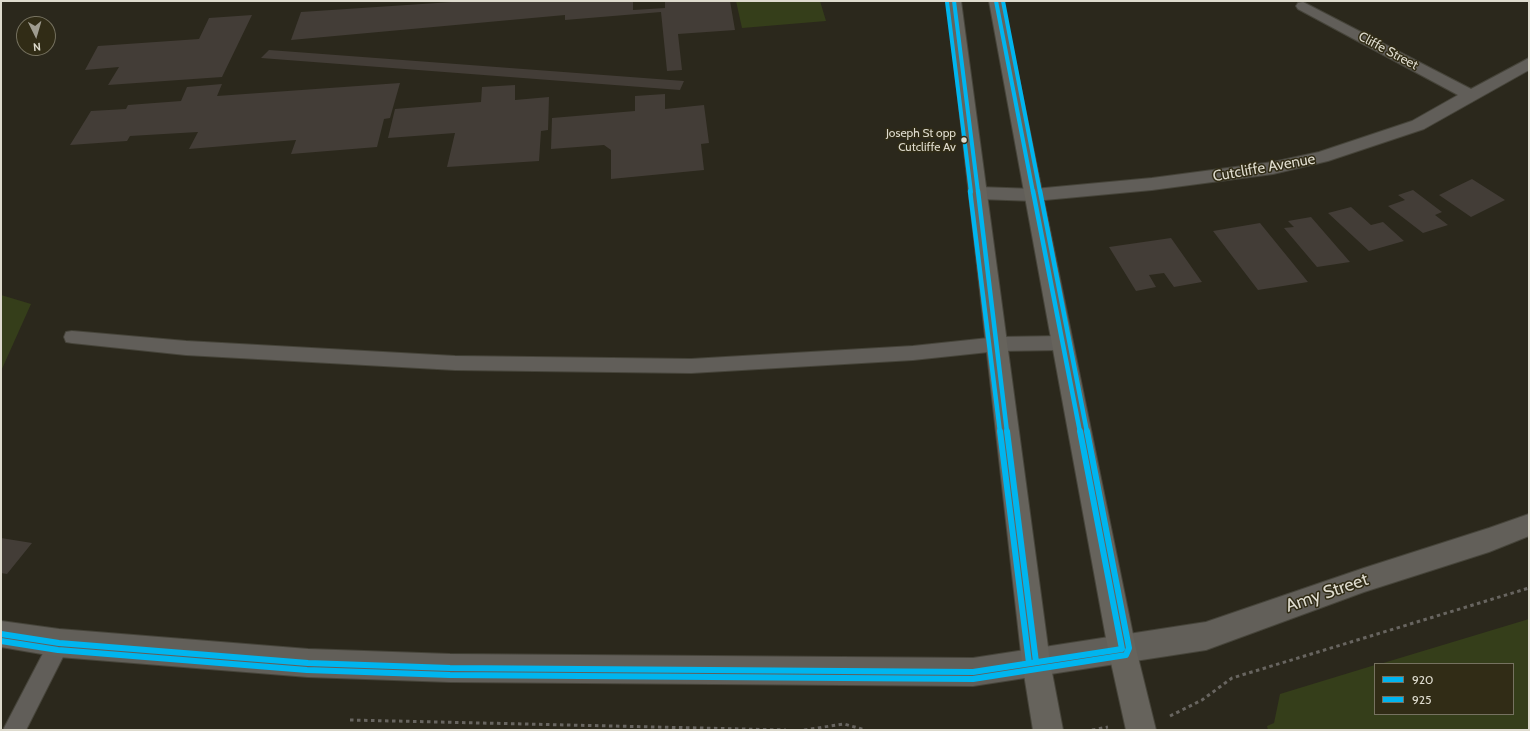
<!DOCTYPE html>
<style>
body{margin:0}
#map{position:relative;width:1530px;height:731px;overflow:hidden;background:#2b281c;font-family:Cabin,sans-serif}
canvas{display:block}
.frame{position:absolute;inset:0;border:2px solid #dedbce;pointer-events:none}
.legend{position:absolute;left:1374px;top:663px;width:140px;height:52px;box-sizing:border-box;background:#312c16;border:1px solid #767260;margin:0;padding:5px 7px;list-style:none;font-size:12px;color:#dedbce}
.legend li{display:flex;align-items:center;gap:8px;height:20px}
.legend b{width:20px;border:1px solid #767260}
.north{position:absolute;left:16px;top:16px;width:40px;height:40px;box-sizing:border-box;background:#312c16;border:1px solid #767260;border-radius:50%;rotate:175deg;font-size:11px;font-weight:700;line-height:16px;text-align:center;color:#dedbce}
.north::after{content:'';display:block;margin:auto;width:14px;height:18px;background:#9f9c90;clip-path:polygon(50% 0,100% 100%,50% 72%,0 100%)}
</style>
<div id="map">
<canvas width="1530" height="731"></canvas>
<div class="frame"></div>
<ul class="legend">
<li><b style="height:5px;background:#00b5ef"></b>920</li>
<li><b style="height:5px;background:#00b5ef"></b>925</li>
</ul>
<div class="north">N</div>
</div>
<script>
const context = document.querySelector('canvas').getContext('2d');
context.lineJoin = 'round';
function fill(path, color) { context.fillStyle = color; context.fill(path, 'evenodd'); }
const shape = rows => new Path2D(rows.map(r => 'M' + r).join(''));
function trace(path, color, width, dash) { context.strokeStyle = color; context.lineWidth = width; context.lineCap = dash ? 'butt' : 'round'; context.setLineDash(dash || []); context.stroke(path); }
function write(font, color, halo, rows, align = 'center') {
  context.font = font + ' Cabin,sans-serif'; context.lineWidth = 3; context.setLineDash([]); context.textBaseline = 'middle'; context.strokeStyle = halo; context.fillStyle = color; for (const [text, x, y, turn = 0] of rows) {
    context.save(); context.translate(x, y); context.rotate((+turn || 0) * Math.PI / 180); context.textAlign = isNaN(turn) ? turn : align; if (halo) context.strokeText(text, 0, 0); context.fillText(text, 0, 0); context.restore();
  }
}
fill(shape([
 [736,1,820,1,826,21,742,28],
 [1,295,31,304,1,371],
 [1529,619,1529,730,1268,730,1267,726,1274,723,1280,694,1375,665,1375,714,1513,714,1513,664,1380,664]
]), '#353e1a');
fill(shape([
 [467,1,633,1,633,10,665,8,665,1,730,1,735,30,678,34,682,70,667,71,661,12,565,20,565,15,291,40,301,12],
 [252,15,222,77,108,85,119,67,85,70,98,46,199,39,209,18],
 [269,50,684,81,680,90,261,58],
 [400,83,390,118,384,119,377,147,291,154,296,140,189,149,198,132,130,136,127,141,70,145,91,111,126,109,128,105,181,101,187,87,222,84,217,96],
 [515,85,515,100,549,97,548,130,541,131,539,161,447,167,455,133,388,138,395,109,481,102,482,87],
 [665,94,665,109,704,105,709,143,701,144,704,170,611,179,611,150,604,145,551,149,552,118,635,111,635,96],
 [1472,179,1505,200,1471,217,1439,195],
 [1413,190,1442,212,1435,215,1448,225,1423,233,1388,206,1405,200,1398,195],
 [1351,207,1371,225,1383,222,1404,241,1369,251,1328,213],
 [1311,217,1350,262,1317,267,1284,228,1294,227,1288,221],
 [1260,223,1308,282,1258,290,1213,231],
 [1171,238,1202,282,1174,287,1164,273,1149,275,1156,287,1136,291,1109,247],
 [1,538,32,543,7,574,1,573]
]), '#433d37');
const lane = shape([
 [72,331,186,341,455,356,691,359,913,346,998,337,1063,336,1069,338,1071,343,1069,348,1063,350,998,351,913,360,691,373,455,370,186,355,72,343,66,342,64,337,66,332,72,331],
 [59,632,66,636,70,643,26,730,3,730,52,636,59,632]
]);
const street = shape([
 [1303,2,1471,89,1529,58,1529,70,1424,129,1328,161,1273,174,1152,190,1034,201,979,199,972,197,970,193,972,189,979,187,1034,189,1152,178,1273,162,1319,152,1412,121,1458,95,1298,9,1296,6,1298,3,1303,2]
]);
const secondary = shape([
 [1529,514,1529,536,1489,552,1364,592,1206,650,973,686,450,682,308,677,59,657,1,647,1,621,59,629,308,649,450,654,973,658,1206,622,1364,568,1489,528,1529,514]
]);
const highway = shape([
 [947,1,961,1,1050,662,1063,730,1033,730,1022,662,947,1],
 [989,1,1003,1,1136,649,1156,730,1126,730,1108,649,989,1]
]);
trace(lane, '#46443a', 2);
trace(street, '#46443a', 2);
trace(secondary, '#46443a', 2);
trace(highway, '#46443a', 2);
trace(shape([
 [1170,716,1202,700,1232,678,1529,588],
 [350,720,786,730],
 [804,730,844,724,865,730],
 [1092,730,1108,727]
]), '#686560', 3, [3.5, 3.5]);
fill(lane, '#615e59');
fill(street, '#615e59');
fill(secondary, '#625f59');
fill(highway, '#66635c');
trace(shape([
 [954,1,978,192],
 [996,1,1033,192]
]), '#00b5ef', 4);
trace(shape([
 [978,191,1007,432],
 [1033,191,1080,432]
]), '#00b5ef', 4.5);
trace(shape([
 [1007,431,1036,662],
 [1,634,59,643,308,663,450,668,973,672,1122,649,1080,431]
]), '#00b5ef', 6);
trace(shape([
 [1003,1,1040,192],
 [947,2,971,192]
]), '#00b5ef', 4);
trace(shape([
 [970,191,1000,432],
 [1040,191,1087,432]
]), '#00b5ef', 4.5);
trace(shape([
 [1000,431,1029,663],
 [1,641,58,650,307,670,450,675,973,679,1126,655,1129,648,1087,431]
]), '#00b5ef', 6);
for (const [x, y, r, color] of [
 [964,140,3.5,"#dedbce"]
]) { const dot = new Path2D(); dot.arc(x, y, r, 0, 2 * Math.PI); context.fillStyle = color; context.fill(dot); trace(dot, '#312c16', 1.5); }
write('12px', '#dedbce', '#312c16', [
 ["Joseph St opp",956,133],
 ["Cutcliffe Av",956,147]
], 'right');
write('13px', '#dedbce', '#312c16', [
 ["Cliffe Street",1388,51,28]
]);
write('15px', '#dedbce', '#312c16', [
 ["Cutcliffe Avenue",1264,168,-10]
]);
write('18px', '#dedbce', '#312c16', [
 ["Amy Street",1327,593,-19]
]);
</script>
